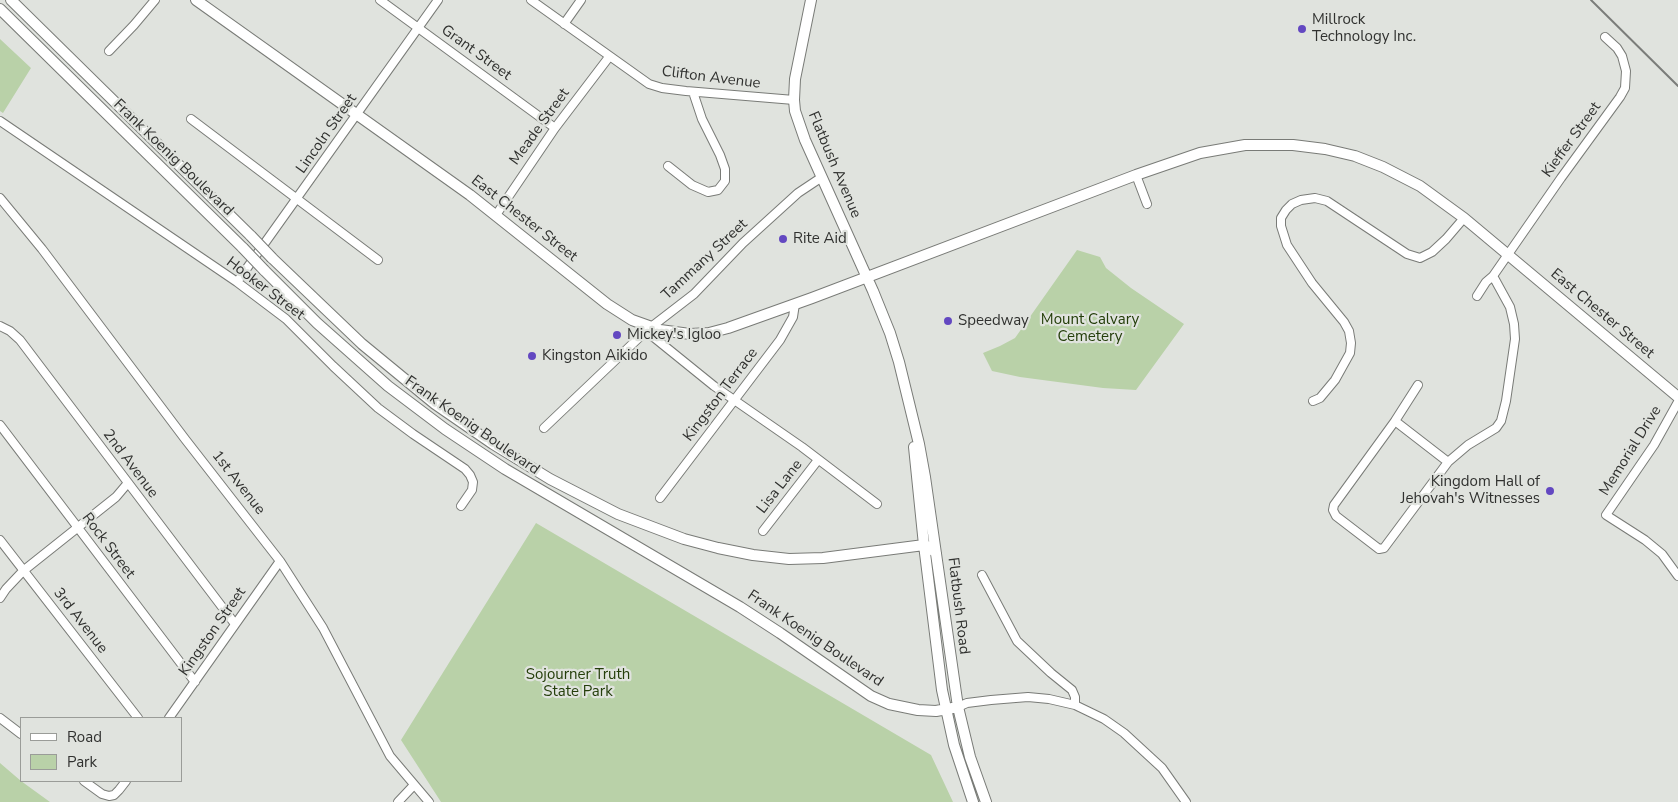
<!DOCTYPE html>
<style>
body{margin:0}
#map{position:relative;width:1678px;height:802px;overflow:hidden;background:#e0e3de;font-family:"Nunito Sans",sans-serif}
canvas{display:block}
.legend{position:absolute;left:20px;top:717px;width:162px;height:65px;box-sizing:border-box;background:#e0e3de;border:1px solid #9a9c98;margin:0;padding:6px 9px;list-style:none;font-size:15px;color:#30312f}
.legend li{display:flex;align-items:center;gap:10px;height:25px}
.legend b{width:25px;border:1px solid #9a9c98}
</style>
<div id="map">
<canvas width="1678" height="802"></canvas>
<ul class="legend">
<li><b style="height:6px;background:#fff"></b>Road</li>
<li><b style="height:14px;background:#b9d1a8"></b>Park</li>
</ul>
</div>
<script>
const context = document.querySelector('canvas').getContext('2d');
context.lineJoin = 'round';
function fill(path, color) { context.fillStyle = color; context.fill(path, 'evenodd'); }
const shape = rows => new Path2D(rows.map(r => 'M' + r).join(''));
function trace(path, color, width, dash) { context.strokeStyle = color; context.lineWidth = width; context.lineCap = dash ? 'butt' : 'round'; context.setLineDash(dash || []); context.stroke(path); }
function write(font, color, halo, rows, align = 'center') {
  context.font = font + ' "Nunito Sans",sans-serif'; context.lineWidth = 4.5; context.setLineDash([]); context.textBaseline = 'middle'; context.strokeStyle = halo; context.fillStyle = color; for (const [text, x, y, turn = 0] of rows) {
    context.save(); context.translate(x, y); context.rotate((+turn || 0) * Math.PI / 180); context.textAlign = isNaN(turn) ? turn : align; if (halo) context.strokeText(text, 0, 0); context.fillText(text, 0, 0); context.restore();
  }
}
fill(shape([
 [0,39,31,68,3,113,0,111],
 [1077,250,1100,257,1106,268,1131,288,1184,324,1136,390,1103,388,1020,377,992,371,983,353,1000,346,1015,338],
 [536,523,931,755,953,802,441,802,401,740],
 [0,763,21,781,50,802,0,802]
]), '#b9d1a8');
const minor = shape([
 [380,0,555,128],
 [531,0,649,84,662,88,686,91,794,100],
 [564,24,581,0],
 [109,51,134,25,155,0],
 [191,119,378,260],
 [0,121,237,282,286,319,333,366,378,408,413,434,465,469,470,475,473,482,472,490,461,506],
 [668,166,692,185,708,192,718,190,725,181,725,169,720,155,702,119,693,92],
 [1136,175,1147,204],
 [0,198,42,249,185,439,280,561,323,628,390,756,429,802],
 [496,215,555,128,609,57],
 [237,282,438,0],
 [1477,296,1486,282,1493,276,1561,178,1620,97,1625,88,1626,71,1622,56,1617,48,1605,37],
 [0,326,10,331,20,340,235,624],
 [646,331,714,386,802,447,877,504],
 [1418,385,1395,421,1334,505,1333,510,1336,516,1379,549,1384,548,1448,462,1468,445,1496,428,1501,421,1506,401,1515,339,1514,324,1510,307,1493,276],
 [1313,401,1320,398,1335,380,1350,353,1351,343,1349,331,1344,322,1312,283,1287,245,1281,226,1281,218,1286,210,1292,204,1301,200,1315,198,1327,201,1407,254,1420,258,1432,252,1446,239,1464,218],
 [1678,402,1654,445,1606,515,1645,540,1662,554,1678,576],
 [1395,421,1448,462],
 [0,425,195,682],
 [544,428,646,331,694,294,743,243,798,193,822,177],
 [660,498,780,340,793,317,795,304],
 [763,531,818,460],
 [0,540,138,718],
 [982,575,1017,641,1051,673,1072,690,1075,697,1075,705],
 [0,598,6,589,23,571,116,497,127,484],
 [958,707,967,703,991,700,1028,697,1049,699,1075,705,1104,719,1124,733,1162,768,1186,802],
 [0,718,21,734],
 [169,718,280,561],
 [84,781,102,794,109,796,114,795,119,790,126,781],
 [398,802,414,785]
]);
const major = shape([
 [11,0,251,236],
 [196,0,470,195,607,304,632,320,660,330,690,334,709,333,728,328,812,298,1136,175,1200,153,1245,145,1293,145,1325,149,1355,156,1383,167,1420,186,1464,218,1678,397],
 [811,0,795,79,794,100,795,111,805,140,873,291,890,333,899,362,919,444,925,477,958,707,970,757,986,802],
 [0,9,243,248],
 [272,258,362,344,435,404,493,444,550,479,618,514,684,539,718,548,753,555,789,559,823,558,924,545,929,547,936,553],
 [264,270,317,323,388,386,445,429,505,469,740,607,780,633,871,696,889,704,918,710,936,711,958,707],
 [914,447,924,545,942,690,954,745,973,802]
]);
trace(minor, '#797b77', 10);
trace(major, '#797b77', 12);
trace(minor, '#fff', 8);
trace(major, '#fff', 10);
trace(shape([
 [1591,0,1678,86]
]), '#7b7d7a', 2);
const majorBridge = shape([
 [251,236,272,258],
 [243,248,264,270]
]);
trace(majorBridge, '#797b77', 12, []);
trace(majorBridge, '#fff', 10);
for (const [x, y, r, color] of [
 [1302,29,5,"#6348c1"],
 [783,239,5,"#6348c1"],
 [948,321,5,"#6348c1"],
 [617,335,5,"#6348c1"],
 [532,356,5,"#6348c1"],
 [1550,491,5,"#6348c1"]
]) { const dot = new Path2D(); dot.arc(x, y, r, 0, 2 * Math.PI); context.fillStyle = color; context.fill(dot); trace(dot, '#e0e3de', 2); }
write('15px', '#30312f', '#e0e3de', [
 ["Millrock",1312,20],
 ["Technology Inc.",1312,37],
 ["Rite Aid",793,239],
 ["Speedway",958,321],
 ["Mickey's Igloo",627,335],
 ["Kingston Aikido",542,356],
 ["Kingdom Hall of",1540,482,"right"],
 ["Jehovah's Witnesses",1540,499,"right"]
], 'left');
write('15px', '#30312f', '#e0e3de', [
 ["Grant Street",476,53,36],
 ["Clifton Avenue",711,78,7],
 ["Meade Street",540,127,-54],
 ["Lincoln Street",327,134,-55],
 ["Kieffer Street",1572,140,-54],
 ["Frank Koenig Boulevard",173,158,44],
 ["Flatbush Avenue",834,165,67],
 ["East Chester Street",524,219,38],
 ["Tammany Street",705,260,-43],
 ["Hooker Street",265,289,37],
 ["East Chester Street",1602,314,40],
 ["Kingston Terrace",721,395,-53],
 ["Frank Koenig Boulevard",472,426,35],
 ["Memorial Drive",1631,451,-58],
 ["2nd Avenue",130,464,53],
 ["1st Avenue",238,483,52],
 ["Lisa Lane",780,487,-52],
 ["Rock Street",108,546,53],
 ["Flatbush Road",958,606,83],
 ["3rd Avenue",80,621,52],
 ["Kingston Street",213,632,-55],
 ["Frank Koenig Boulevard",815,639,34]
]);
write('15px', '#243e0a', '#e0e3de', [
 ["Mount Calvary",1090,320],
 ["Cemetery",1090,337],
 ["Sojourner Truth",578,675],
 ["State Park",578,692]
]);
</script>
